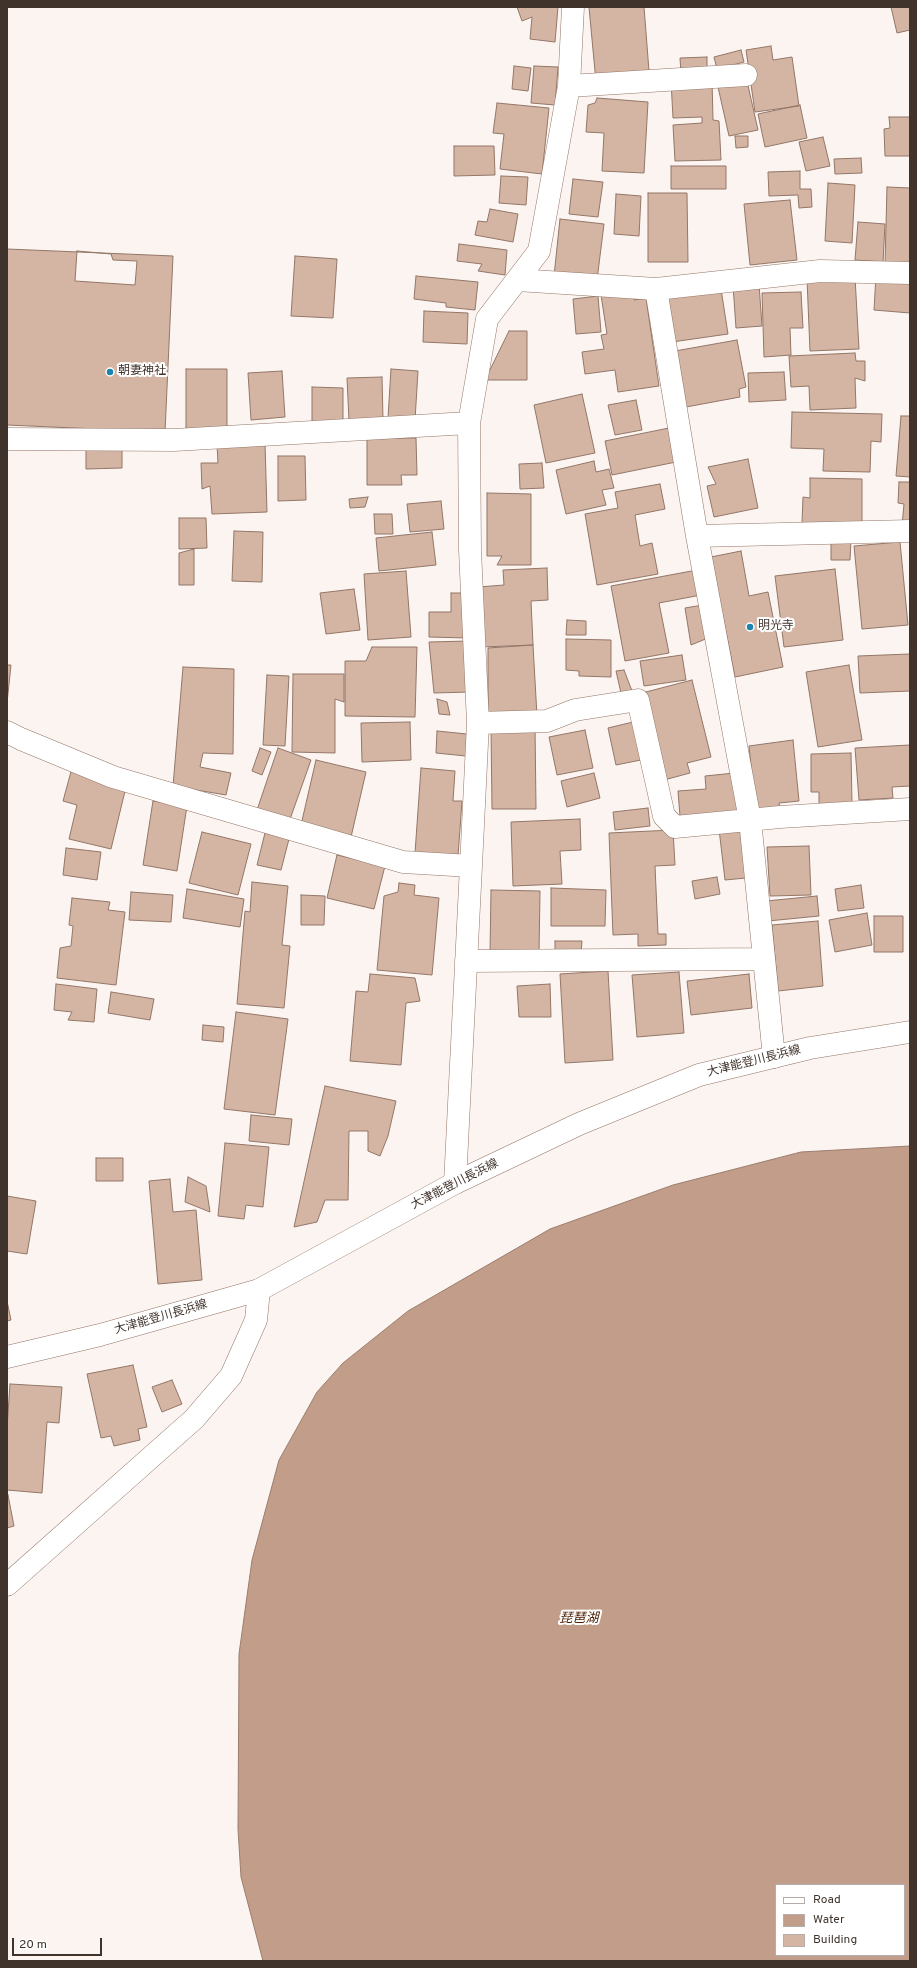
<!DOCTYPE html>
<meta charset="utf-8">
<style>
body{margin:0}
#map{position:relative;width:917px;height:1968px;overflow:hidden;background:#fbf4f1;font-family:Overpass,sans-serif}
canvas{display:block}
.frame{position:absolute;inset:0;border:8px solid #40332c;pointer-events:none}
.legend{position:absolute;left:775px;top:1884px;width:130px;height:72px;box-sizing:border-box;background:#fff;border:1px solid #b3adab;margin:0;padding:5px 7px;list-style:none;font-size:12px;color:#40332c}
.legend li{display:flex;align-items:center;gap:8px;height:20px}
.legend b{width:20px;border:1px solid #b3adab}
.scale{position:absolute;left:12px;top:1938px;width:90px;height:18px;box-sizing:border-box;border:2px solid #40332c;border-top:0;padding-left:5px;font-size:12px;line-height:14px;white-space:nowrap;color:#40332c;-webkit-text-stroke:3px #fff;paint-order:stroke}
</style>
<div id="map">
<canvas width="917" height="1968"></canvas>
<div class="frame"></div>
<ul class="legend">
<li><b style="height:5px;background:#fff"></b>Road</li>
<li><b style="height:11px;background:#c29d89"></b>Water</li>
<li><b style="height:11px;background:#d4b5a4"></b>Building</li>
</ul>
<div class="scale">20 m</div>
</div>
<script>
const context = document.querySelector('canvas').getContext('2d');
context.lineJoin = 'round';
function fill(path, color) { context.fillStyle = color; context.fill(path, 'evenodd'); }
const shape = rows => new Path2D(rows.map(r => 'M' + r).join(''));
function trace(path, color, width, dash) { context.strokeStyle = color; context.lineWidth = width; context.lineCap = dash ? 'butt' : 'round'; context.setLineDash(dash || []); context.stroke(path); }
function write(font, color, halo, rows, align = 'center') {
  context.font = font + ' Overpass,"Noto Sans JP",sans-serif'; context.lineWidth = 4; context.setLineDash([]); context.textBaseline = 'middle'; context.strokeStyle = halo; context.fillStyle = color; for (const [text, x, y, turn = 0] of rows) {
    context.save(); context.translate(x, y); context.rotate((+turn || 0) * Math.PI / 180); context.textAlign = isNaN(turn) ? turn : align; if (halo) context.strokeText(text, 0, 0); context.fillText(text, 0, 0); context.restore();
  }
}
const water = shape([
 [910,1146,910,1961,263,1961,241,1877,238,1829,239,1654,252,1560,279,1460,317,1392,343,1363,408,1311,550,1229,673,1185,801,1152,910,1146],
 [776,1885,904,1885,904,1955,776,1955,776,1885]
]);
fill(water, '#c29d89');
trace(water, '#9b7d6d', 1);
const building = shape([
 [517,7,558,7,555,42,530,39,532,17,522,21,517,7],
 [589,7,644,7,649,71,596,82,589,7],
 [891,7,910,7,910,30,897,33,891,7],
 [771,46,773,60,792,57,799,106,755,112,746,50,771,46],
 [741,50,744,62,717,69,714,57,741,50],
 [707,57,707,73,681,73,680,58,707,57],
 [514,66,531,68,528,91,512,89,514,66],
 [534,66,558,67,555,105,531,103,534,66],
 [712,80,713,120,719,121,721,160,675,161,673,125,702,123,702,117,673,118,671,81,712,80],
 [747,81,758,130,729,136,718,87,747,81],
 [597,98,648,102,644,173,602,171,604,133,586,132,588,105,595,103,597,98],
 [497,103,549,108,542,174,500,169,504,134,493,133,497,103],
 [800,105,807,138,765,147,758,114,800,105],
 [889,117,910,117,910,156,885,156,884,129,890,128,889,117],
 [735,136,748,136,748,147,736,148,735,136],
 [823,137,830,166,806,171,799,142,823,137],
 [454,146,494,146,495,175,454,176,454,146],
 [861,158,862,173,835,174,834,159,861,158],
 [671,166,726,166,726,189,671,189,671,166],
 [800,171,800,189,811,189,812,207,799,208,798,195,769,196,768,172,800,171],
 [501,176,528,177,526,205,499,203,501,176],
 [573,179,603,182,598,217,569,214,573,179],
 [828,183,855,185,852,243,825,241,828,183],
 [887,187,910,188,910,265,885,264,887,187],
 [648,193,687,193,688,262,648,262,648,193],
 [616,194,641,196,639,236,614,234,616,194],
 [790,200,797,260,750,265,744,204,790,200],
 [490,209,518,214,513,242,475,235,478,221,487,222,490,209],
 [560,219,604,224,597,280,554,276,560,219],
 [858,222,885,224,883,262,855,260,858,222],
 [459,244,507,250,505,275,478,271,482,264,457,261,459,244],
 [7,249,173,256,165,432,7,425,7,249],
 [77,251,111,254,113,260,137,261,135,285,75,281,77,251],
 [295,256,337,259,333,318,291,316,295,256],
 [876,275,910,278,910,313,874,310,876,275],
 [416,276,478,282,475,310,446,307,446,303,414,299,416,276],
 [855,277,859,349,810,351,807,279,855,277],
 [759,284,762,326,736,328,733,285,759,284],
 [721,289,728,334,672,342,665,297,721,289],
 [632,291,634,300,646,298,659,386,618,392,615,370,585,374,582,352,604,349,601,335,607,334,601,295,632,291],
 [801,292,803,328,790,328,791,355,764,357,762,293,801,292],
 [598,296,601,332,576,334,573,299,598,296],
 [424,311,468,313,467,344,423,342,424,311],
 [509,331,527,331,527,380,485,380,509,331],
 [737,340,746,387,739,389,740,397,686,407,675,351,737,340],
 [855,353,856,361,865,361,865,381,855,378,856,408,810,410,809,386,791,387,789,356,855,353],
 [186,369,227,369,227,430,186,429,186,369],
 [391,369,418,371,415,420,388,418,391,369],
 [282,371,285,417,251,420,248,373,282,371],
 [784,372,786,400,749,402,748,373,784,372],
 [382,377,383,419,349,421,347,378,382,377],
 [312,387,343,388,343,424,312,424,312,387],
 [582,394,595,453,546,463,534,405,582,394],
 [636,400,642,430,615,435,608,405,636,400],
 [792,412,882,414,881,442,871,441,870,472,823,471,824,449,791,448,792,412],
 [901,416,910,416,910,477,896,476,901,416],
 [669,428,676,462,612,475,605,441,669,428],
 [367,438,416,438,417,475,401,475,402,485,367,485,367,438],
 [265,443,267,512,212,514,210,486,202,489,201,463,218,463,217,445,265,443],
 [122,449,122,468,86,469,86,450,122,449],
 [278,456,305,456,306,500,278,501,278,456],
 [748,459,758,508,714,517,707,486,716,484,708,467,748,459],
 [594,461,596,472,609,469,614,488,602,490,606,505,566,514,556,470,594,461],
 [542,463,544,488,520,489,519,464,542,463],
 [810,478,862,479,862,524,802,523,803,497,810,498,810,478],
 [899,482,910,482,910,527,902,526,904,504,898,503,899,482],
 [660,484,665,509,635,515,640,546,652,543,658,574,597,585,585,514,618,508,615,492,660,484],
 [487,493,531,494,531,565,497,565,502,556,487,556,487,493],
 [368,497,365,507,350,508,349,499,368,497],
 [441,501,444,529,410,532,407,504,441,501],
 [374,514,392,514,393,534,375,534,374,514],
 [179,518,206,518,207,548,179,549,179,518],
 [234,531,263,532,262,582,232,581,234,531],
 [432,532,436,565,379,571,376,538,432,532],
 [831,540,851,541,850,560,831,560,831,540],
 [900,542,908,625,862,629,854,546,900,542],
 [194,549,194,585,179,585,179,553,194,549],
 [741,551,749,596,768,592,783,667,735,677,711,557,741,551],
 [547,568,548,600,531,601,533,645,482,647,479,587,504,585,503,570,547,568],
 [835,569,843,640,784,647,775,576,835,569],
 [697,570,701,595,659,603,669,653,625,661,611,586,697,570],
 [406,571,411,637,368,640,364,574,406,571],
 [354,589,360,630,326,634,320,593,354,589],
 [451,593,468,593,467,638,429,637,429,612,451,612,451,593],
 [703,605,708,638,691,645,685,608,703,605],
 [567,620,586,621,586,635,566,635,567,620],
 [566,639,611,640,611,677,579,676,579,671,566,670,566,639],
 [469,641,470,692,434,693,429,642,469,641],
 [533,645,537,716,488,716,488,648,533,645],
 [372,647,417,647,415,717,345,716,345,661,366,661,372,647],
 [910,654,910,691,860,693,858,656,910,654],
 [682,655,686,680,644,686,640,661,682,655],
 [7,665,11,665,7,703,7,665],
 [849,665,862,740,818,747,806,672,849,665],
 [183,667,234,669,233,754,203,753,200,767,231,773,226,795,173,786,183,667],
 [624,670,632,691,621,693,616,671,624,670],
 [293,674,344,674,344,702,335,699,335,753,292,752,293,674],
 [267,675,289,676,285,746,263,745,267,675],
 [692,680,711,757,687,763,690,773,664,780,642,693,692,680],
 [437,699,447,702,450,715,439,714,437,699],
 [410,722,411,760,362,762,361,723,410,722],
 [633,722,641,760,616,765,608,728,633,722],
 [491,726,535,726,536,809,492,809,491,726],
 [585,730,593,768,557,775,549,737,585,730],
 [437,731,467,734,466,756,436,753,437,731],
 [793,740,799,801,779,803,780,810,756,813,749,746,793,740],
 [910,745,910,786,892,787,893,798,859,800,855,748,910,745],
 [260,748,271,752,262,775,252,771,260,748],
 [278,748,311,760,289,822,257,810,278,748],
 [851,753,852,804,819,805,819,792,811,792,811,754,851,753],
 [316,760,366,772,351,837,301,825,316,760],
 [72,768,126,787,111,849,69,839,77,805,63,801,72,768],
 [421,768,455,771,453,801,462,801,458,856,415,853,421,768],
 [594,773,600,798,567,807,561,781,594,773],
 [735,773,738,812,680,816,678,791,706,789,705,776,735,773],
 [153,801,187,806,177,871,143,865,153,801],
 [648,808,650,826,615,830,613,812,648,808],
 [580,819,581,850,560,851,562,884,513,886,511,822,580,819],
 [740,827,746,878,725,880,719,829,740,827],
 [673,830,675,865,655,866,658,934,666,934,666,945,638,946,638,934,613,935,609,833,673,830],
 [202,832,251,844,238,895,189,883,202,832],
 [265,833,289,839,281,870,257,865,265,833],
 [809,846,811,895,770,896,767,847,809,846],
 [66,848,101,852,97,880,63,875,66,848],
 [337,855,385,866,374,909,327,898,337,855],
 [717,877,720,894,695,899,692,881,717,877],
 [252,882,288,886,282,945,290,946,284,1008,237,1004,245,911,250,912,252,882],
 [399,883,415,885,414,895,439,898,432,975,377,970,384,896,398,892,399,883],
 [861,885,864,908,838,911,835,889,861,885],
 [551,888,606,890,605,926,551,926,551,888],
 [187,889,244,899,240,927,183,918,187,889],
 [491,890,540,891,539,954,490,954,491,890],
 [131,892,173,895,171,922,129,920,131,892],
 [301,895,325,896,324,925,301,925,301,895],
 [817,896,819,916,768,921,766,901,817,896],
 [72,898,110,902,108,910,125,912,116,985,57,978,60,948,71,946,73,926,69,925,72,898],
 [867,913,872,945,835,952,829,920,867,913],
 [874,916,903,916,903,952,874,952,874,916],
 [818,921,823,986,778,991,772,925,818,921],
 [555,941,582,941,581,954,555,954,555,941],
 [608,971,613,1060,565,1063,560,974,608,971],
 [679,972,684,1033,637,1037,632,975,679,972],
 [370,974,415,978,420,1001,406,1003,401,1065,350,1061,356,991,368,992,370,974],
 [749,974,752,1008,691,1015,687,981,749,974],
 [56,984,97,989,94,1022,68,1020,72,1012,54,1010,56,984],
 [550,984,551,1017,519,1017,517,986,550,984],
 [111,992,154,999,150,1020,108,1013,111,992],
 [236,1012,288,1019,275,1115,224,1109,236,1012],
 [203,1025,224,1027,223,1042,202,1040,203,1025],
 [325,1086,396,1101,388,1136,380,1156,368,1151,368,1131,349,1131,348,1200,325,1200,317,1222,294,1227,325,1086],
 [251,1115,292,1119,289,1145,249,1141,251,1115],
 [225,1143,269,1147,263,1207,246,1205,244,1219,218,1216,225,1143],
 [96,1158,123,1158,123,1181,96,1181,96,1158],
 [188,1177,206,1186,210,1212,185,1202,188,1177],
 [170,1179,173,1212,196,1210,202,1280,158,1284,149,1181,170,1179],
 [7,1196,36,1201,27,1254,7,1251,7,1196],
 [7,1301,11,1320,7,1321,7,1301],
 [133,1365,147,1427,138,1429,140,1440,114,1446,111,1436,101,1438,87,1374,133,1365],
 [172,1380,182,1404,162,1412,152,1387,172,1380],
 [10,1384,62,1387,59,1423,47,1422,42,1493,7,1490,7,1428,10,1384],
 [8,1495,14,1526,7,1528,7,1496,8,1495]
]);
fill(building, '#d4b5a4');
trace(building, '#937667', 1);
const minor = shape([
 [569,86,746,75],
 [517,280,656,289,820,271,910,273],
 [656,289,697,536,750,820,774,1057],
 [7,439,174,440,469,423],
 [697,536,910,531],
 [478,723,470,550,469,423,487,319,539,251,569,86,573,7],
 [7,732,21,739,113,777,403,862,471,866,478,723,547,721,575,710,638,700,664,816,675,827,780,817,910,809],
 [466,961,764,959],
 [455,1183,471,866],
 [7,1585,194,1419,231,1376,256,1320,259,1290]
]);
const primary = shape([
 [7,1357,100,1335,259,1290,455,1183,579,1124,699,1075,810,1048,910,1032]
]);
trace(minor, '#937667', 23);
trace(primary, '#937667', 23);
trace(minor, '#fff', 22);
trace(primary, '#fff', 22);
for (const [x, y, r, color] of [
 [110,372,4,"#1a85ad"],
 [750,627,4,"#1a85ad"]
]) { const dot = new Path2D(); dot.arc(x, y, r, 0, 2 * Math.PI); context.fillStyle = color; context.fill(dot); trace(dot, '#fff', 1.5); }
write('12px', '#40332c', '#fff', [
 ["朝妻神社",118,372],
 ["明光寺",758,627]
], 'left');
write('12px', '#40332c', '#fff', [
 ["大津能登川長浜線",754,1062,-14],
 ["大津能登川長浜線",455,1185,-27],
 ["大津能登川長浜線",161,1318,-16]
]);
write('italic 13px', '#4c1d00', '#fff', [
 ["琵琶湖",579,1619]
]);
</script>
